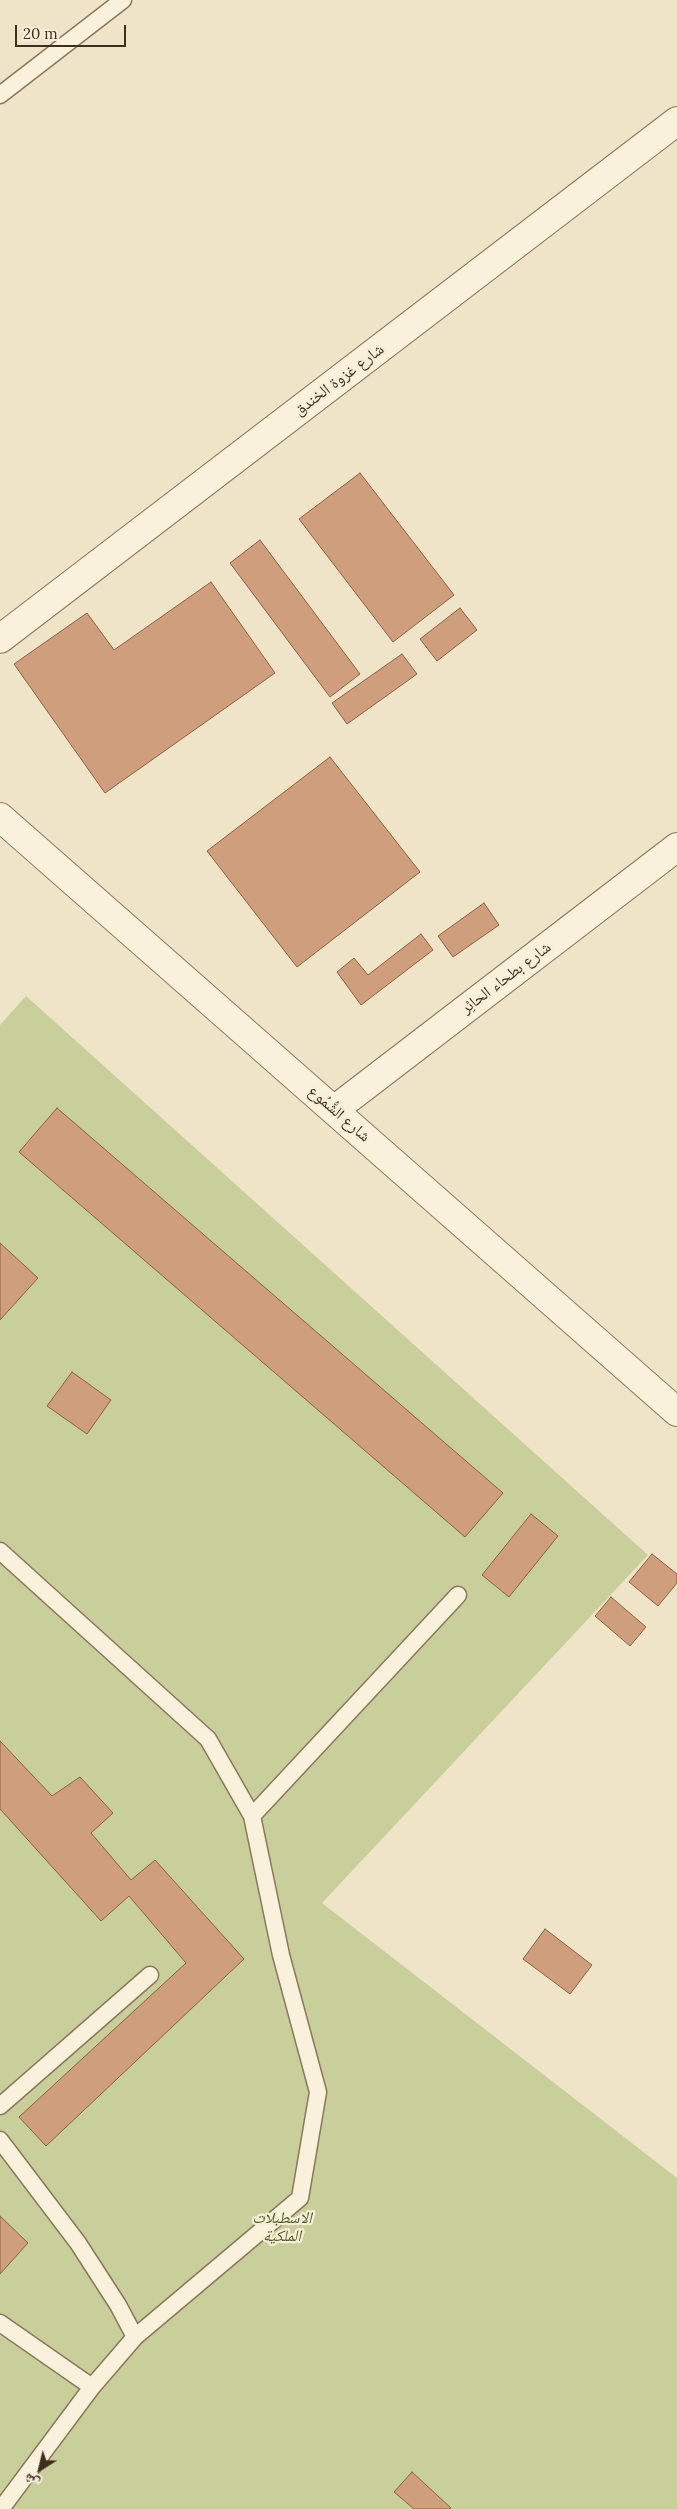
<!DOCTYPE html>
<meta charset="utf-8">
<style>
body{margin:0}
#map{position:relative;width:677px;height:2509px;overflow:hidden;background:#f0e4c8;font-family:Lora,"Noto Naskh Arabic",serif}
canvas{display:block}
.north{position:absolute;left:15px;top:2444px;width:50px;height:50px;-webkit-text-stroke:4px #f7eed8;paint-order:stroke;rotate:216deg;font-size:14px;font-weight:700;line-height:20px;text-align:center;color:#3d2e20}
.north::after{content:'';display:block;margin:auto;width:18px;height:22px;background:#3d2e20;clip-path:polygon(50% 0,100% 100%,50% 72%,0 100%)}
.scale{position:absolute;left:15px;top:25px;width:111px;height:22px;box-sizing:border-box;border:2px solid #3d2e20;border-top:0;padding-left:6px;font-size:15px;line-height:18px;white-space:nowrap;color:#3d2e20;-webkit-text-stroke:4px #f7eed8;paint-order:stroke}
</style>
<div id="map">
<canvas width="677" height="2509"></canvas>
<div class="north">ش</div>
<div class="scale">20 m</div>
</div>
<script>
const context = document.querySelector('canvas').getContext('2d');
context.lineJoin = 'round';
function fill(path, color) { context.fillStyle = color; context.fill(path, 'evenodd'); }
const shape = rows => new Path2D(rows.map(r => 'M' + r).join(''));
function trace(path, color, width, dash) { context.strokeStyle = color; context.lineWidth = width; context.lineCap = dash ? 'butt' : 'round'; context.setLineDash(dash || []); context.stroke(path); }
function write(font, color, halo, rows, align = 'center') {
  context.font = font + ' Lora,"Noto Naskh Arabic",serif'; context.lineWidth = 4.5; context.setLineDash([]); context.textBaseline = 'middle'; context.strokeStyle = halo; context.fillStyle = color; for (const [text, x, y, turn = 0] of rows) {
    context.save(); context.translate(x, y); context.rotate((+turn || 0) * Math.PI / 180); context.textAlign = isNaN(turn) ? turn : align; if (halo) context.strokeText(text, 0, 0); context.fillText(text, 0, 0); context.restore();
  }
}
fill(shape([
 [26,996,648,1555,322,1903,677,2178,677,2509,0,2509,0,1025]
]), '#c9cf9b');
const building = shape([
 [360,473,454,595,393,642,299,519,360,473],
 [260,540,360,674,330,697,230,563,260,540],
 [211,582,275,673,105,793,14,664,87,613,114,650,211,582],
 [460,608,477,630,437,661,420,639,460,608],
 [402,654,417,674,347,724,332,703,402,654],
 [330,757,420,872,297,967,207,851,330,757],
 [484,903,499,925,453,957,438,936,484,903],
 [421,934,433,950,361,1005,337,972,354,958,368,975,421,934],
 [57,1108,503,1493,465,1537,19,1152,57,1108],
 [0,1243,38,1278,0,1320,0,1243],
 [72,1372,111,1400,87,1434,47,1406,72,1372],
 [531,1514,558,1536,509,1597,482,1575,531,1514],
 [652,1554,677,1574,677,1583,658,1606,629,1582,652,1554],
 [611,1597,646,1627,630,1646,595,1616,611,1597],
 [0,1741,52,1796,80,1777,113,1813,91,1833,131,1880,155,1860,244,1959,46,2146,19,2117,186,1963,129,1896,101,1921,0,1809,0,1741],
 [545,1929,592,1965,570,1994,523,1959,545,1929],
 [0,2216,28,2243,0,2274,0,2216],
 [412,2472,451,2508,450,2509,414,2509,394,2492,412,2472]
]);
fill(building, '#cf9f7d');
trace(building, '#8d5f41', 1);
const lane = shape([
 [0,95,123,0],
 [0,1551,208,1739,252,1816,281,1955,318,2092,300,2198,135,2337,92,2387,1,2509],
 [252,1816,458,1595],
 [0,2106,150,1975],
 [0,2140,78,2243,118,2305,135,2337],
 [0,2323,92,2387]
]);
const street = shape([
 [0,639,677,121],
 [0,817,677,1412],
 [334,1110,677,847]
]);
trace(lane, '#8d765c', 19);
trace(street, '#8d765c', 30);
trace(lane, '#faf1dc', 16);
trace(street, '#faf1dc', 28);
write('16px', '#3d2e20', '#f7eed8', [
 ["شارع غزوة الخندق",339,380,-37],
 ["شارع بطحاء الحائِر",506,978,-37],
 ["شارع الشُّمُوع",339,1114,41]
]);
write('italic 16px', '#4d5a26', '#f7eed8', [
 ["الاسطبلات",282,2218],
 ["الملكية",282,2236]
]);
</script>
